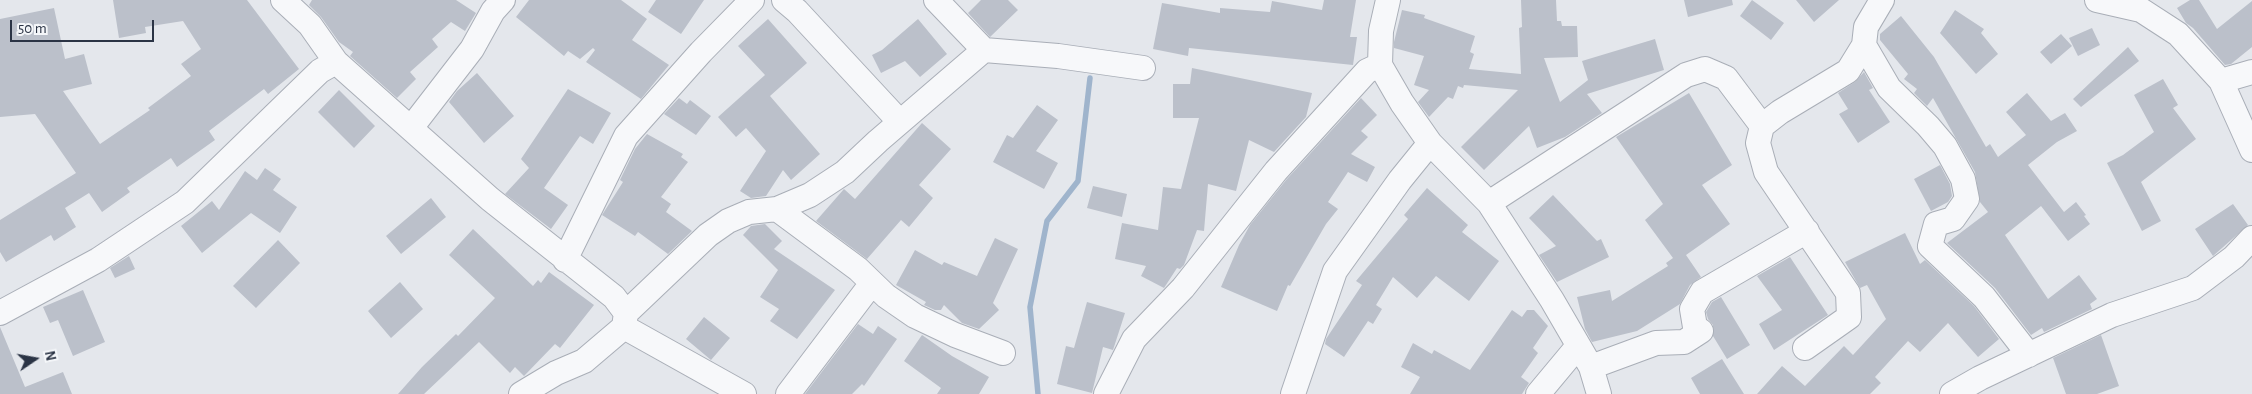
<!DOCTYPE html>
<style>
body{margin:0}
#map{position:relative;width:2252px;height:394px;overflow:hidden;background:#e4e7ec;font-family:"Alegreya Sans",sans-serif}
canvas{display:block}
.north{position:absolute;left:10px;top:334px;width:50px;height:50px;-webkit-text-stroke:4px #f4f6f9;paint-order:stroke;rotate:78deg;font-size:14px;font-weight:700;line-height:20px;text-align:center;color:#2b3445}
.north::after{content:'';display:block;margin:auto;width:18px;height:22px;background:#2b3445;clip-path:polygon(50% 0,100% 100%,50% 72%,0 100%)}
.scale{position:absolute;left:10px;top:20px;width:144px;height:22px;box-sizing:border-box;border:2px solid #2b3445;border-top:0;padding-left:6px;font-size:15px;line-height:18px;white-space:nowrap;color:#2b3445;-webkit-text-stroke:4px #f4f6f9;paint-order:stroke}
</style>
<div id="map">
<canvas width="2252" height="394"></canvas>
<div class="north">N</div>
<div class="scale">50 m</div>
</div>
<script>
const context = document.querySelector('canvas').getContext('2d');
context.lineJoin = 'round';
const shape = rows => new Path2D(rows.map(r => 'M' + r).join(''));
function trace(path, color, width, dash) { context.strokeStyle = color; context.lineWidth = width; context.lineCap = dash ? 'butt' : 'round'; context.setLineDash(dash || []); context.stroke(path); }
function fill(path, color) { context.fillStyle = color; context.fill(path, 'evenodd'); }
trace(shape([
 [1038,394,1030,307,1047,221,1078,181,1090,78]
]), '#9fb4cc', 5.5);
fill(shape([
 [113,0,247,0,299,69,268,94,264,89,209,131,215,140,177,167,171,158,127,188,130,192,102,212,89,193,65,208,76,227,54,241,51,235,6,262,0,252,0,220,76,173,35,114,0,117,0,19,54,8,65,59,84,54,92,84,63,91,100,144,150,110,148,108,191,76,181,64,201,49,183,21,145,27,146,33,119,38],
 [312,0,456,0,476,13,465,31,451,22,432,39,438,47,410,72,416,79,397,98,350,56,353,52,339,42,321,17,309,5],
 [529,0,621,0,647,19,632,40,669,65,641,99,586,62,595,50,593,48,580,59,568,51,564,56,516,17],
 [656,0,704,0,681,34,648,12],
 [981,0,1008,0,1018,10,990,37,968,13],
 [1324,0,1356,0,1350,37,1357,37,1353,65,1189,48,1188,56,1153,49,1162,3,1220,13,1220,8,1270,12,1272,1,1322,10],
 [1521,0,1556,0,1557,21,1561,21,1562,26,1577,26,1578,57,1544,58,1560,102,1588,80,1582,61,1655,39,1664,70,1587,94,1602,113,1565,137,1537,148,1529,126,1484,170,1461,147,1518,90,1464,85,1463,88,1458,86,1453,99,1448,97,1429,117,1418,102,1429,90,1414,85,1424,56,1394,48,1394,42,1402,10,1425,15,1424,18,1475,36,1470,52,1474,54,1469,69,1521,74,1519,28,1522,27],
 [1684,0,1732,0,1733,5,1688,17],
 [1752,0,1784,23,1771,40,1740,16],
 [1796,0,1839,0,1814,22],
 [2190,0,2199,0,2217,29,2252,1,2252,47,2231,64,2225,65,2193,28,2186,23,2177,8],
 [1955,10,1984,29,1981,33,1998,54,1976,74,1940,33],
 [1901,16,1934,57,1986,147,1990,144,1998,157,2026,135,2006,112,2027,93,2051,121,2065,113,2077,131,2057,142,2028,165,2064,212,2076,202,2086,215,2084,216,2090,224,2068,241,2041,206,2005,235,2048,299,2079,275,2097,299,2090,304,2092,309,2044,332,2042,328,2031,335,1995,288,1947,243,1988,212,1980,202,1975,172,1933,98,1927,106,1914,93,1917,89,1904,79,1908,74,1880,40,1880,34],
 [768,19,807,63,770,96,820,154,791,180,783,170,766,196,751,198,740,191,766,151,746,128,736,137,718,117,765,75,738,46],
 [918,19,947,54,920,77,905,61,881,73,872,55,882,50],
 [2092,28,2100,45,2078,56,2069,38],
 [2061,34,2072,46,2051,64,2040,52],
 [2128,47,2139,61,2081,107,2073,99],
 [1192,68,1312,93,1306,117,1274,152,1249,140,1236,191,1208,184,1204,231,1197,230,1184,265,1180,269,1177,268,1164,288,1141,276,1146,266,1115,259,1122,223,1158,230,1163,187,1181,189,1199,118,1173,118,1173,84,1190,84],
 [1864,72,1873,88,1869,90,1890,122,1858,143,1839,114,1848,109,1838,93,1855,82],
 [477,73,514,116,484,143,449,102,457,91],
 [2163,79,2178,105,2173,108,2196,139,2141,182,2161,221,2142,231,2107,163,2123,155,2154,132,2134,95],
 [568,89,611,113,593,144,580,136,544,188,568,205,551,229,505,194,529,168,521,159],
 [339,90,375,126,354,148,318,112],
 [1689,93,1732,165,1702,185,1730,224,1686,255,1701,277,1690,285,1680,304,1637,331,1592,342,1585,329,1577,297,1610,290,1612,301,1668,266,1666,263,1673,258,1645,220,1663,204,1616,137],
 [679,98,687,104,690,100,711,116,696,135,664,114],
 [1361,98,1377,115,1361,131,1368,137,1351,154,1375,167,1367,182,1348,172,1328,202,1338,209,1326,224,1290,286,1288,285,1277,311,1221,287,1239,245,1250,225,1286,180],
 [1037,105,1058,120,1036,151,1058,163,1044,189,993,162,1007,135,1013,138],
 [922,123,951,149,919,185,933,198,909,227,901,220,867,259,816,221,844,189,855,199],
 [647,134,683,154,681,157,688,162,661,197,671,204,666,212,692,231,668,254,638,232,635,236,602,215,623,182,620,180,635,149],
 [1940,165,1950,184,1952,196,1948,202,1931,211,1914,179],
 [265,168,281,179,273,190,297,207,280,233,251,213,202,253,181,226,212,201,219,210,245,171,257,180],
 [1093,186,1127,194,1122,217,1087,208],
 [1427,188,1468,225,1462,232,1499,261,1469,301,1436,276,1417,298,1393,277,1376,305,1382,309,1373,324,1368,321,1344,357,1325,344,1326,339,1362,285,1356,281,1408,219,1404,215],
 [1553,195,1597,241,1601,239,1609,257,1557,282,1539,255,1556,246,1529,218],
 [431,198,446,217,401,254,386,236],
 [2233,204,2248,225,2213,256,2195,229],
 [765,224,782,241,774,249,835,290,797,339,770,321,779,309,760,297,778,270,743,235,751,226],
 [473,229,533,286,538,280,541,283,549,272,594,305,560,348,555,344,524,376,515,367,510,373,479,342,424,394,398,394,422,367,456,334,458,336,495,298,449,255],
 [1905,233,1920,264,1925,260,1974,306,1999,339,1978,357,1948,323,1920,352,1908,341,1875,377,1881,383,1870,394,1757,394,1782,366,1805,386,1844,346,1853,355,1886,319,1867,285,1860,288,1845,262],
 [995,238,1018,249,993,303,999,310,979,329,962,323,944,305,941,310,935,310,924,305,926,302,896,285,915,250,942,265,944,262,977,276],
 [278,240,300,263,256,308,233,286],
 [129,256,135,269,115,278,110,268],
 [1790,257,1828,315,1774,350,1759,324,1782,310,1757,276],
 [400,282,423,309,391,338,368,311],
 [83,290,105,342,73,356,58,320,50,323,43,307],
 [1721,297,1750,345,1727,359,1713,336,1713,325,1708,319,1706,312,1712,302],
 [1087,302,1125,313,1113,350,1103,347,1092,393,1057,384,1066,346,1074,348],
 [1512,310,1522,317,1527,310,1534,310,1548,326,1533,348,1538,353,1521,377,1529,383,1522,394,1410,394,1420,377,1401,367,1413,343,1432,354,1434,350,1470,370],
 [704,317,730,338,711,360,686,339],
 [858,324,873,334,878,326,897,339,864,386,862,384,852,394,805,394],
 [0,327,25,387,63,372,72,394,0,394],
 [922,335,952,356,989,377,979,394,937,394,941,388,904,361],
 [2101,335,2119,386,2097,394,2066,394,2053,358],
 [1722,359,1744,394,1700,394,1691,378]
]), '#bbc0ca');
const minor = shape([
 [283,0,310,25,336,62],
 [784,0,797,11,900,122],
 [936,0,984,50,1058,56,1143,68],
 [1388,0,1381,31,1380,65,1402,103,1430,143,1489,203,1552,300,1591,367,1599,394],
 [2097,0,2141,10,2178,34,2221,81,2252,150],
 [1864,45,1889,88,1928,126,1945,146,1963,179,1967,199,1953,219,1936,224,1930,246,1984,297,2029,355],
 [2221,81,2252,72],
 [411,128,472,49,493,11,503,0],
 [1489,203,1686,75,1705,69,1726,78,1762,126],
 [777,209,858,269,886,296,915,316,955,335,1003,353],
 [565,260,626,136,701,52,752,0],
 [0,313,98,260,185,202,320,71,336,62,490,199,614,297,626,313,624,327,744,394],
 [626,313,708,235,728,221,749,212,777,209,810,195,845,172,878,141,984,50],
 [1805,348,1849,317,1848,293,1766,172,1758,143,1762,126,1780,112,1848,71,1864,45,1866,27,1882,0],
 [1591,367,1656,343,1684,342,1701,331,1695,327,1692,309,1702,292,1807,231],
 [521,394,556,373,584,361,624,327],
 [788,394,872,283],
 [1106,394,1134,339,1183,288,1276,171,1367,71,1380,65],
 [1293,394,1335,271,1400,180,1430,143],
 [1538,394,1578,346],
 [1952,394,1980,378,2112,315,2193,288,2234,257,2252,238]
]);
trace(minor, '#a9aeb7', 26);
trace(minor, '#f7f8fa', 24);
</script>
